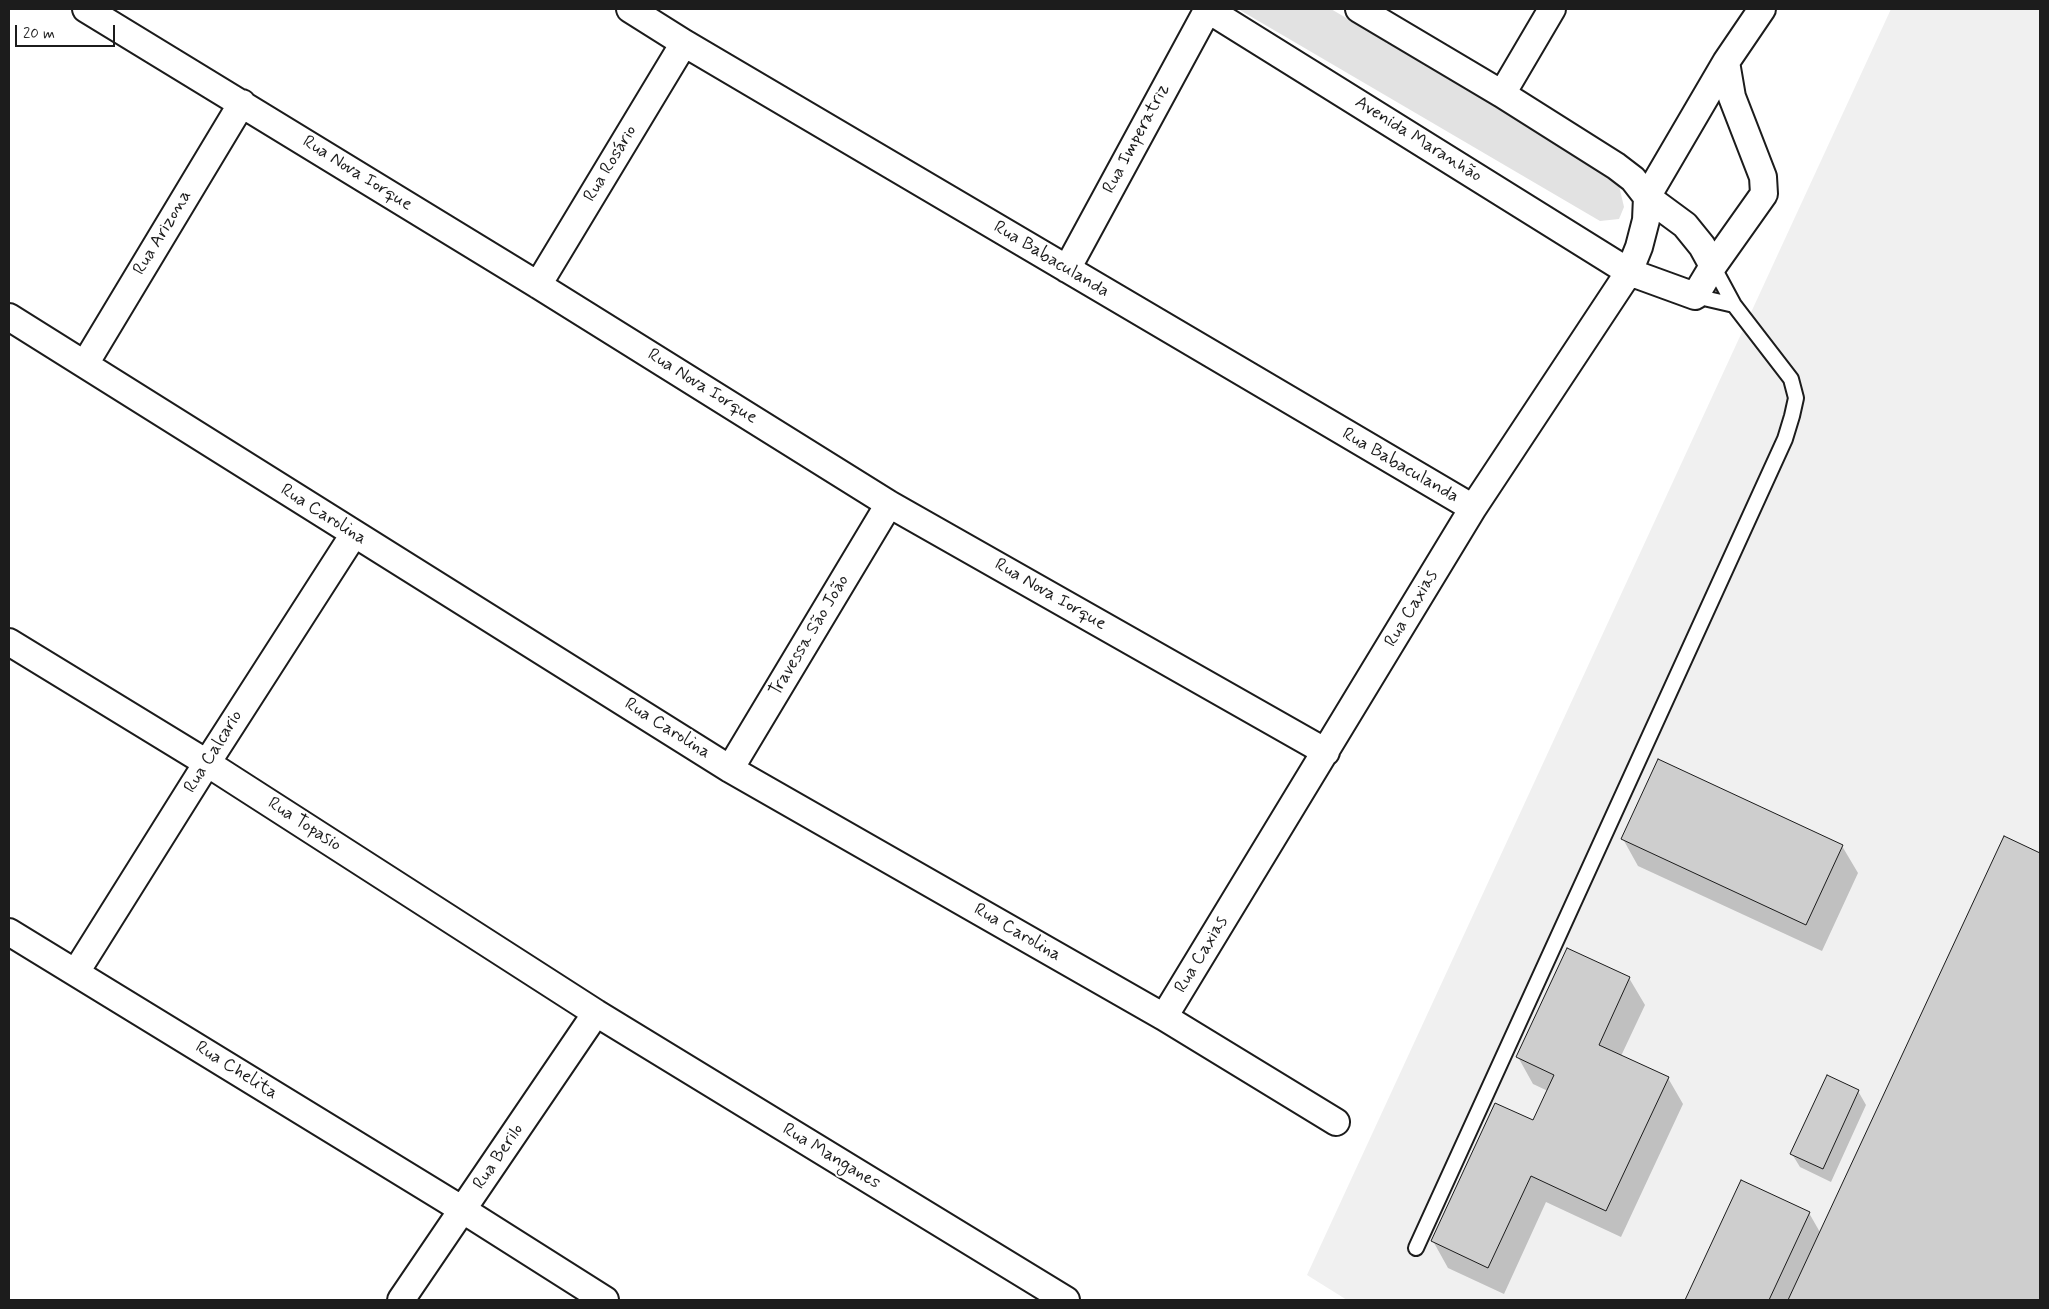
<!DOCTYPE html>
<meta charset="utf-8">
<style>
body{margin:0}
#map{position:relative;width:2049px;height:1309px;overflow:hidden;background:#fff;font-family:Mynerve,sans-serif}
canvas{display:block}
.frame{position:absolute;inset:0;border:10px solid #1c1c1c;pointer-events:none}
.scale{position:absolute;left:15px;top:25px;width:100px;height:22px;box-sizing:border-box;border:2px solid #1c1c1c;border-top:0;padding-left:6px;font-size:15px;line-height:18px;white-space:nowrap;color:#1c1c1c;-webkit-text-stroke:4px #fff;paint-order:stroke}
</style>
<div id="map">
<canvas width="2049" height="1309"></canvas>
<div class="frame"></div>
<div class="scale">20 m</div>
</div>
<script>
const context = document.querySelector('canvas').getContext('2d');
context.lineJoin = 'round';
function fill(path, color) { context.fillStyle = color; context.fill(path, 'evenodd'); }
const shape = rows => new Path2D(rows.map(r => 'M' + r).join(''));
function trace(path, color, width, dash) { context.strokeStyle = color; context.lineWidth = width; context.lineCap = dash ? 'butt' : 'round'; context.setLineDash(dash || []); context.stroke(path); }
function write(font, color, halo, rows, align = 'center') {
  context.font = font + ' Mynerve,sans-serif'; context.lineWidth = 4; context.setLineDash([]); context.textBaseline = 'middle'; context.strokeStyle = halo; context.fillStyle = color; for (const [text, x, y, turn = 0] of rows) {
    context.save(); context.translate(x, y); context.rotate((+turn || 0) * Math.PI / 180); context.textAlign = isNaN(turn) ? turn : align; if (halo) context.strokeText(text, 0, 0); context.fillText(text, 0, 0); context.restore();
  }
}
fill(shape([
 [1891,9,2040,9,2040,1300,1347,1300,1307,1275]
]), '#f0f0f0');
fill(shape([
 [1238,9,1331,9,1617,177,1624,207,1619,219,1600,221]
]), '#e2e2e2');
fill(shape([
 [2004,837,2040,854,2040,1300,1687,1300,1741,1182,1809,1213,1821,1234],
 [1623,839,1842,846,1858,873,1822,951,1638,866],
 [1629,978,1645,1005,1621,1056,1668,1078,1683,1104,1621,1237,1546,1202,1504,1294,1448,1268,1433,1241,1534,1122,1548,1091,1533,1084,1518,1057],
 [1858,1091,1866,1105,1831,1182,1800,1167,1792,1154]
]), '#0003');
const building = shape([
 [1658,759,1843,845,1806,925,1621,839,1658,759],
 [2004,836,2040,853,2040,1300,1788,1300,2004,836],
 [1567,948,1630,977,1599,1045,1669,1077,1606,1211,1531,1176,1488,1268,1431,1241,1495,1103,1533,1120,1554,1075,1516,1057,1567,948],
 [1827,1075,1859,1090,1823,1169,1790,1154,1827,1075],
 [1741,1180,1810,1212,1769,1300,1685,1300,1741,1180]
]);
fill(building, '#cecece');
trace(building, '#1c1c1c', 1);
const service = shape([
 [1695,296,1734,305],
 [1416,1248,1785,439,1792,416,1796,398,1791,379,1734,305,1713,266]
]);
const minor = shape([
 [86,9,538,285,889,504,1326,752],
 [630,9,684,43,1473,508],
 [1207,9,1629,272,1695,296,1713,266,1764,194,1763,177,1732,97,1726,62,1762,9],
 [1359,9,1502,94,1616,166,1633,179,1647,197,1685,225,1702,246,1713,266],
 [1502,94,1552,9],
 [1067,269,1208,9],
 [538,285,684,43],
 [9,317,730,769,1164,1017,1336,1122],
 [85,364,242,103],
 [9,642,207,763,596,1013,1066,1300],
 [730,769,889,504],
 [9,932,463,1210,605,1300],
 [76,972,207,763,354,534],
 [1164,1017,1473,508,1629,272,1639,247,1646,220,1647,197,1726,62],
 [401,1300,596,1013]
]);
trace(service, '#1c1c1c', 18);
trace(minor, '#1c1c1c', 30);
trace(service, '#fff', 14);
trace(minor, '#fff', 26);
write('18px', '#1c1c1c', '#fff', [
 ["Rua Imperatriz",1137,139,-62],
 ["Avenida Maranhão",1418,140,32],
 ["Rua Rosário",611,164,-59],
 ["Rua Nova Iorque",357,174,32],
 ["Rua Arizona",163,233,-59],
 ["Rua Babaculanda",1051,260,31],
 ["Rua Nova Iorque",702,387,32],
 ["Rua Babaculanda",1400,466,30],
 ["Rua Carolina",323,515,32],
 ["Rua Nova Iorque",1050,595,30],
 ["Rua Caxias",1412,609,-59],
 ["Travessa São João",810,636,-59],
 ["Rua Carolina",667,729,32],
 ["Rua Calcario",214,752,-58],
 ["Rua Topasio",304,825,33],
 ["Rua Carolina",1017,933,30],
 ["Rua Caxias",1202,955,-59],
 ["Rua Chelita",236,1071,32],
 ["Rua Berilo",499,1157,-56],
 ["Rua Manganes",831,1157,31]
]);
</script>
